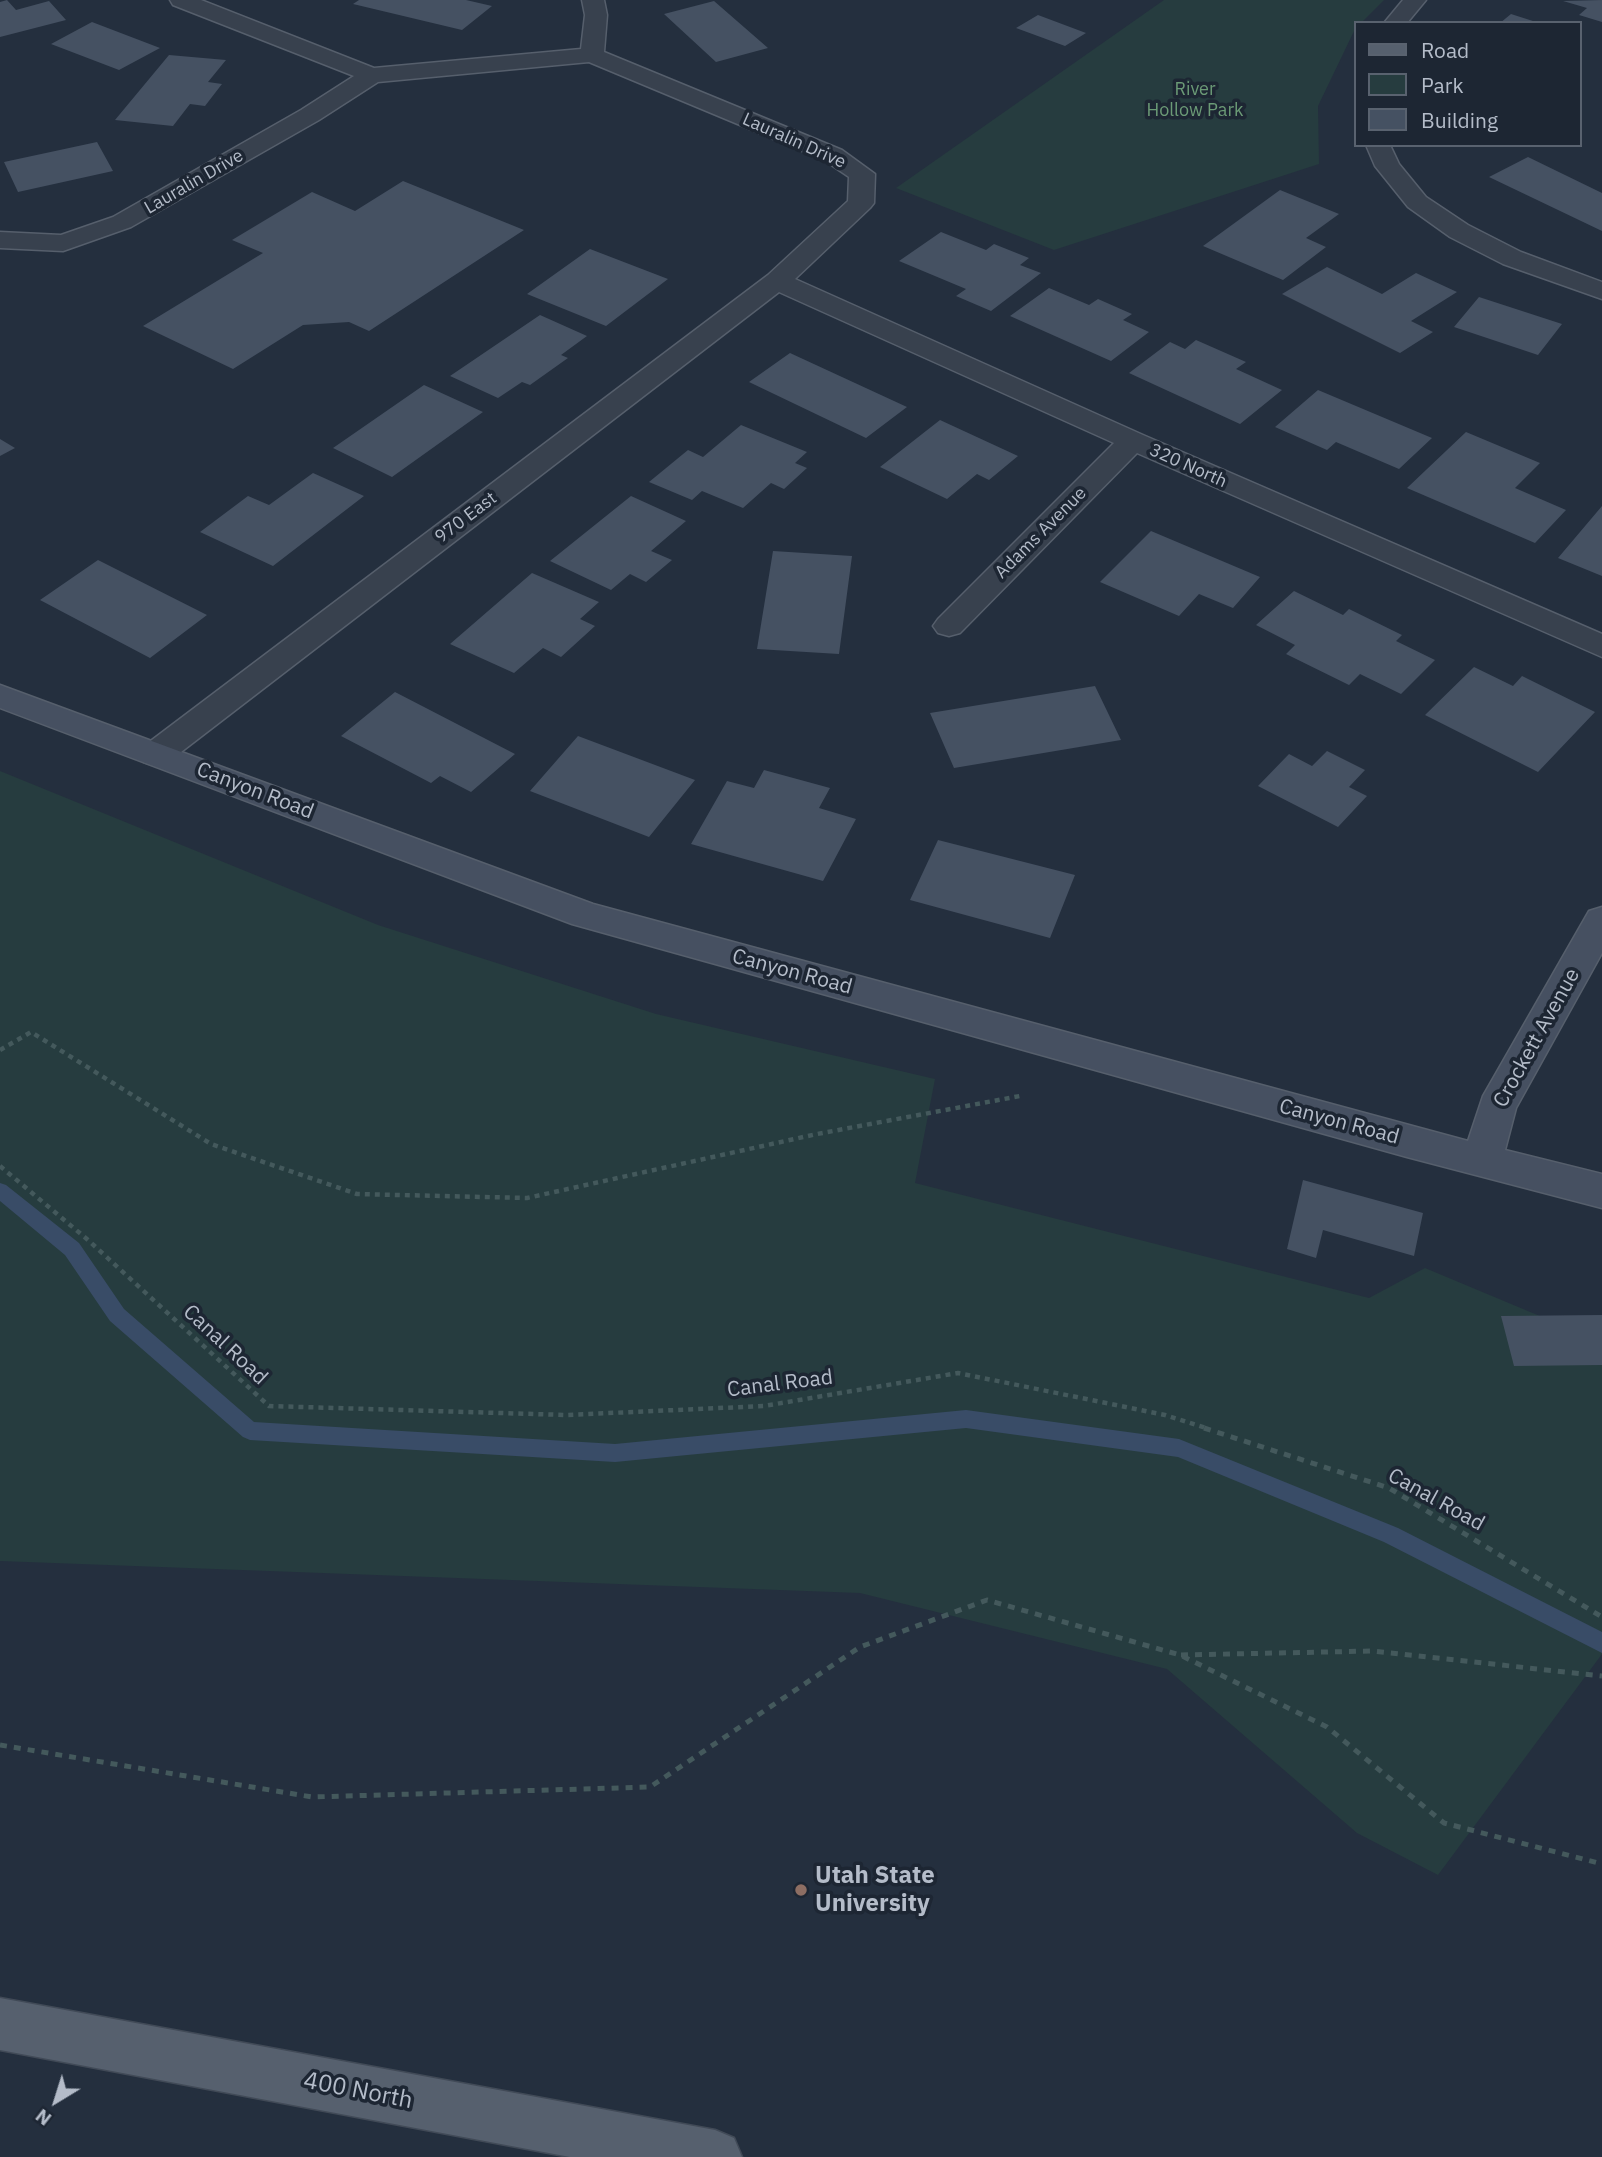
<!DOCTYPE html>
<style>
body{margin:0}
#map{position:relative;width:1602px;height:2157px;overflow:hidden;background:#242f3e;font-family:"IBM Plex Sans",sans-serif}
canvas{display:block}
.legend{position:absolute;left:1354px;top:21px;width:228px;height:126px;box-sizing:border-box;background:#1d2633;border:2px solid #59626f;margin:0;padding:9px 12px;list-style:none;font-size:21px;color:#b4bcc9}
.legend li{display:flex;align-items:center;gap:14px;height:35px}
.legend b{width:35px;border:2px solid #59626f}
.north{position:absolute;left:21px;top:2066px;width:70px;height:70px;-webkit-text-stroke:5px #1d2633;paint-order:stroke;rotate:218deg;font-size:19px;font-weight:700;line-height:28px;text-align:center;color:#b4bcc9}
.north::after{content:'';display:block;margin:auto;width:24px;height:32px;background:#b4bcc9;clip-path:polygon(50% 0,100% 100%,50% 72%,0 100%)}
</style>
<div id="map">
<canvas width="1602" height="2157"></canvas>
<ul class="legend">
<li><b style="height:9px;background:#56606e"></b>Road</li>
<li><b style="height:19px;background:#263c3f"></b>Park</li>
<li><b style="height:19px;background:#455162"></b>Building</li>
</ul>
<div class="north">N</div>
</div>
<script>
const context = document.querySelector('canvas').getContext('2d');
context.lineJoin = 'round';
function fill(path, color) { context.fillStyle = color; context.fill(path, 'evenodd'); }
const shape = rows => new Path2D(rows.map(r => 'M' + r).join(''));
function trace(path, color, width, dash) { context.strokeStyle = color; context.lineWidth = width; context.lineCap = dash ? 'butt' : 'round'; context.setLineDash(dash || []); context.stroke(path); }
function write(font, color, halo, rows, align = 'center') {
  context.font = font + ' "IBM Plex Sans",sans-serif'; context.lineWidth = 7; context.setLineDash([]); context.textBaseline = 'middle'; context.strokeStyle = halo; context.fillStyle = color; for (const [text, x, y, turn = 0] of rows) {
    context.save(); context.translate(x, y); context.rotate((+turn || 0) * Math.PI / 180); context.textAlign = isNaN(turn) ? turn : align; if (halo) context.strokeText(text, 0, 0); context.fillText(text, 0, 0); context.restore();
  }
}
fill(shape([
 [1164,0,1384,0,1361,23,1355,23,1355,29,1318,106,1319,164,1054,250,896,188],
 [0,771,378,925,656,1014,935,1079,915,1183,1369,1298,1425,1268,1602,1342,1602,1654,1438,1875,1357,1833,1167,1669,860,1593,0,1561]
]), '#263c3f');
fill(shape([
 [0,1183,6,1185,79,1243,124,1309,254,1422,615,1444,966,1410,1179,1439,1398,1528,1602,1632,1602,1653,1384,1542,1178,1457,966,1428,615,1462,250,1440,243,1437,110,1321,65,1255,0,1201,0,1183]
]), '#394c67');
fill(shape([
 [7,0,16,10,49,1,66,20,0,37,0,2],
 [359,0,466,0,492,6,462,30,353,4],
 [1602,0,1602,22,1579,15,1587,8,1563,1],
 [714,1,768,48,716,62,664,14],
 [1511,14,1536,22,1536,23,1500,23],
 [1038,15,1086,33,1065,46,1016,28],
 [92,22,160,48,119,70,51,44],
 [169,55,226,60,208,82,222,84,205,106,190,104,173,126,115,120],
 [97,142,113,171,18,192,4,162],
 [1528,157,1602,193,1602,231,1489,177],
 [403,181,524,230,369,331,349,322,303,325,233,369,143,326,263,253,232,240,312,192,355,211],
 [1280,190,1339,214,1306,238,1326,247,1283,280,1203,246],
 [941,232,986,250,994,244,1029,258,1020,265,1041,273,991,311,956,296,966,289,899,261],
 [590,249,668,279,606,326,527,294],
 [1327,267,1382,294,1416,273,1457,292,1411,321,1433,332,1400,353,1282,294],
 [1049,288,1089,305,1098,299,1132,314,1123,320,1149,332,1111,361,1010,316],
 [1479,297,1562,324,1538,355,1454,327],
 [540,315,587,336,561,355,568,358,530,385,522,382,498,398,450,376],
 [1196,340,1246,362,1236,369,1282,390,1240,424,1129,373,1170,342,1185,349],
 [790,353,907,407,866,438,749,382],
 [424,385,483,412,392,477,333,448],
 [1318,390,1432,438,1399,469,1336,442,1327,450,1275,427],
 [940,420,1018,456,989,480,977,474,947,499,880,467],
 [741,425,807,452,795,463,807,468,784,489,771,483,743,508,702,491,692,500,649,482,688,450,703,457],
 [1466,432,1540,463,1515,488,1566,510,1535,543,1407,488],
 [0,439,15,448,0,456],
 [313,473,364,496,273,566,200,532,248,496,269,505],
 [631,496,686,521,651,551,672,560,646,582,630,574,611,590,550,561],
 [1602,506,1602,576,1558,558],
 [1151,531,1260,577,1233,608,1199,594,1179,616,1100,582],
 [773,551,852,556,839,654,757,649],
 [98,560,207,615,150,658,40,600],
 [532,573,599,602,580,619,595,626,561,657,543,648,514,673,450,644],
 [1294,591,1343,615,1349,609,1402,635,1396,641,1435,660,1401,694,1360,674,1349,685,1286,654,1295,645,1256,625],
 [1474,667,1513,686,1522,676,1595,712,1538,772,1425,715],
 [1095,686,1121,740,954,768,930,713],
 [395,692,515,754,471,792,440,776,431,783,341,736],
 [578,736,695,780,649,837,530,791],
 [1327,751,1365,770,1349,787,1367,796,1338,827,1258,786,1289,754,1312,766],
 [764,770,830,788,819,808,856,819,823,881,691,844,727,781,754,788],
 [938,840,1075,875,1050,938,910,900],
 [1303,1180,1423,1213,1414,1256,1323,1230,1316,1258,1287,1249],
 [1602,1315,1602,1365,1514,1366,1501,1316]
]), '#455162');
const street = shape([
 [170,0,201,0,374,68,581,49,585,15,582,0,604,0,607,15,604,52,842,150,875,174,874,203,870,208,795,279,1143,435,1602,634,1602,657,1137,453,960,633,949,636,938,633,933,626,938,619,1114,443,779,292,168,762,156,766,144,762,139,754,144,746,768,275,848,201,849,177,824,160,589,62,378,82,319,120,131,227,63,251,0,248,0,232,61,235,113,217,301,110,354,76,173,5,170,0],
 [1403,0,1426,0,1407,23,1384,23,1403,0],
 [1366,145,1390,145,1399,164,1426,197,1468,225,1521,252,1602,282,1602,299,1503,264,1450,237,1408,207,1375,166,1366,145]
]);
const secondary = shape([
 [0,685,593,904,1468,1141,1483,1096,1589,911,1602,907,1602,953,1516,1108,1505,1150,1602,1174,1602,1208,1407,1157,572,924,0,708,0,685]
]);
const primary = shape([
 [0,1998,715,2130,734,2138,742,2157,570,2157,0,2050,0,1998]
]);
trace(street, '#565f6c', 3);
trace(secondary, '#565f6c', 3);
trace(primary, '#414a57', 3);
trace(shape([
 [0,1050,31,1032,211,1144,357,1194,527,1198,817,1134,1020,1096],
 [0,1166,88,1240,269,1406,566,1415,764,1406,958,1373,1165,1415,1209,1429]
]), '#44595c', 4.5, [5, 5]);
trace(shape([
 [1204,1428,1389,1488,1602,1617],
 [1181,1655,1373,1651,1602,1676],
 [0,1745,312,1797,650,1787,860,1647,987,1600,1180,1655,1327,1727,1444,1823,1602,1864]
]), '#44595c', 5, [7, 7]);
fill(street, '#38414e');
fill(secondary, '#465061');
fill(primary, '#56606e');
for (const [x, y, r, color] of [
 [801,1890,7,"#8d6e63"]
]) { const dot = new Path2D(); dot.arc(x, y, r, 0, 2 * Math.PI); context.fillStyle = color; context.fill(dot); trace(dot, '#1d2633', 2.5); }
write('18px', '#6b9a76', '#1d2633', [
 ["River",1195,90],
 ["Hollow Park",1195,111]
]);
write('18px', '#b4bcc9', '#1d2633', [
 ["Lauralin Drive",794,141,24],
 ["Lauralin Drive",194,182,-30],
 ["320 North",1188,466,24],
 ["970 East",466,518,-37],
 ["Adams Avenue",1041,533,-45]
]);
write('21px', '#b4bcc9', '#1d2633', [
 ["Canyon Road",255,791,21],
 ["Canyon Road",792,972,15],
 ["Crockett Avenue",1537,1038,-61],
 ["Canyon Road",1339,1122,15],
 ["Canal Road",225,1345,43],
 ["Canal Road",780,1384,-7],
 ["Canal Road",1436,1500,29]
]);
write('bold 24px', '#b4bcc9', '#1d2633', [
 ["Utah State",815,1876],
 ["University",815,1904]
], 'left');
write('24px', '#b4bcc9', '#1d2633', [
 ["400 North",358,2091,11]
]);
</script>
